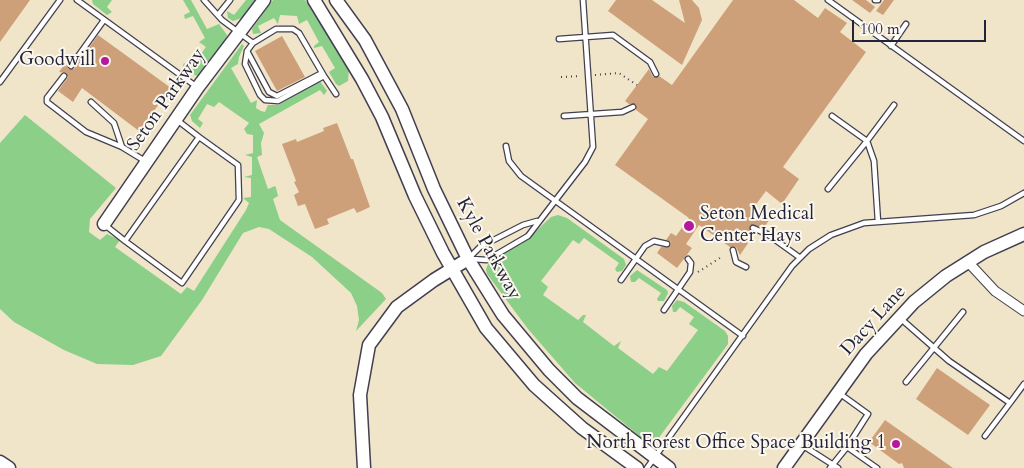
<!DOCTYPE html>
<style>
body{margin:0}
#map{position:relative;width:1024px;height:468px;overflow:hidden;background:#f0e5c9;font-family:Cardo,serif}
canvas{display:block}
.scale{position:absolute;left:852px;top:20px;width:134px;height:22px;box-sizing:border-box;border:2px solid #22223b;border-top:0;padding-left:6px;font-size:15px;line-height:18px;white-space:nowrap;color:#22223b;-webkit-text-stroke:4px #fbf7ec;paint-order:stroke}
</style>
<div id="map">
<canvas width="1024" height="468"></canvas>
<div class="scale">100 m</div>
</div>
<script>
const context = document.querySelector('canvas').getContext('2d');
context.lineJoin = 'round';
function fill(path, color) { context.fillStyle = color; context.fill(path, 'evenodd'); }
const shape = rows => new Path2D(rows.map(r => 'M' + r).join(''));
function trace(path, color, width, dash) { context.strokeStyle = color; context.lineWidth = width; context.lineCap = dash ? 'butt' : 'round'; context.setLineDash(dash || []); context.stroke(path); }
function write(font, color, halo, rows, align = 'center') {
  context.font = font + ' Cardo,serif'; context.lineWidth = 4; context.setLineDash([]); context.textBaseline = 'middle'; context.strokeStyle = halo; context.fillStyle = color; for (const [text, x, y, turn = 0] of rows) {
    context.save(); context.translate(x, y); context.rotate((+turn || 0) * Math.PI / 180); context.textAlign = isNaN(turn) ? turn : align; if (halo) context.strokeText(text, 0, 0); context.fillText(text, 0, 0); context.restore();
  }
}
fill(shape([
 [92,0,112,0,107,7,112,12,107,15,93,4],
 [183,0,191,0,207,29,219,24,227,35,226,40,203,71,197,76,183,69,183,65,184,63,191,67,206,47,199,42,205,38,193,16,185,19,184,15,190,12],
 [246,0,255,0,242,18,233,21,228,18,227,11,234,15],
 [273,0,305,0,349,68,348,81,339,86,336,84,329,72,335,68,322,46,314,48,314,46,319,42,307,20,299,24,297,16,280,15,278,24,274,18,258,26,261,33,253,34,252,29],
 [242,44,244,46,239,57,238,64,231,68,251,103,257,100,256,108,261,111,265,112,268,105,278,105,320,81,327,91,324,95,320,90,259,124,264,133,261,143,262,155,257,157,268,189,275,186,276,188,278,196,273,199,280,220,382,293,386,299,356,331,359,320,357,306,351,293,312,257,269,229,259,227,243,233,202,300,161,356,133,365,97,364,64,350,14,322,0,309,0,143,25,115,116,188,90,219,89,232,100,240,107,234,120,240,115,247,181,294,187,287,194,291,246,210,249,203,243,198,251,197,251,178,244,177,252,175,252,157,245,155,253,153,253,135,247,134,244,129,249,123,219,102,214,107,207,104,198,119,203,123,200,128,192,121,190,115],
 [558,215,567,218,624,259,626,265,622,271,617,272,615,269,619,263,584,238,579,244,573,240,541,281,548,287,543,295,578,320,583,315,586,315,583,322,614,346,621,341,618,348,653,374,659,367,667,371,698,330,689,324,694,317,680,307,676,312,673,312,672,306,677,300,684,302,725,331,728,336,728,344,655,443,648,443,575,383,528,329,487,274,486,269,489,262,523,243,551,217],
 [637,270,667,290,668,293,664,301,658,301,657,299,661,293,639,278,635,282,631,282,630,276]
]), '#8bcf88');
fill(shape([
 [0,0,30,0,0,42],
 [616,0,652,0,685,23,679,0,692,0,699,8,702,20,682,65,608,11],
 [733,0,794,0,818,18,825,8,847,23,840,32,866,52,783,167,799,179,782,204,766,191,754,207,770,219,765,226,762,224,760,227,750,225,750,230,755,233,740,255,736,247,730,247,699,225,686,244,692,248,677,268,657,253,661,247,670,246,671,242,666,240,671,233,676,236,689,218,615,165,648,119,636,110,636,104,629,104,625,101,649,69,653,77,659,76,672,85],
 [852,0,866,0,875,7,870,13],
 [884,0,894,0,883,15,876,11],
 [98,35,171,88,139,131,82,88,73,102,58,91,68,77,66,73,59,72,66,62,68,69,74,69],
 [282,36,305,77,277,91,255,51],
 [337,123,351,159,353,159,370,207,357,213,354,208,327,219,329,224,315,229,305,204,298,206,294,195,299,192,294,182,296,181,282,144,296,139,297,142,324,131,323,128],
 [937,368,990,405,968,435,916,399],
 [885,420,953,468,904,468,902,463,899,464,869,442]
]), '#cea079');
const lane = shape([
 [77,0,197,87],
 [204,0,222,20,253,43,247,51,245,64,260,95,265,100,278,101,324,76,299,33,293,29,276,29,253,43],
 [828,0,1024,141],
 [875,0,878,0],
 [218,15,230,0],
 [559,39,613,35,650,62,656,74],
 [891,46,906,24],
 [247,51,269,92,277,96,322,73],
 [71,66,104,20],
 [64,76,47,98,47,102,86,132,122,147,145,161],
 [324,76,336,94],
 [0,82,60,0],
 [91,102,114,123,122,147],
 [564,116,622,112,633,107],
 [177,120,199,137,125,241,182,283,239,200,238,165,199,137],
 [506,146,509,161,521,176,743,336],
 [828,189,867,141,832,116],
 [878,222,874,161,867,141,894,105],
 [105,225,125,241],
 [753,228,767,234,799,257],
 [733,250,736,262,746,267],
 [469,258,480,247,523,225,537,221],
 [472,259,487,260,528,236,585,162,593,147,583,0],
 [621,280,645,246,654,241,667,244],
 [664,310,690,272,691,263,688,259],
 [900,318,949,361,1010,403,1024,384],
 [906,382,963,312],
 [839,393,868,414,847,447,877,468],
 [985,436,1010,403],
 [802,445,838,468],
 [647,468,792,266,809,249,831,235,864,223,974,215,1001,206,1024,193],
 [830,468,847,447]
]);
const street = shape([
 [968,262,995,291,1024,311]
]);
const secondary = shape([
 [314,0,362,79,382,117,415,196,443,253,486,328,534,385,582,428,637,468],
 [336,0,365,40,402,109,434,189,468,259,503,315,549,370,577,398,669,468],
 [104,224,198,87,264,0],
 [0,462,9,468],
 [364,468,360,395,369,345,397,307,434,280,468,259],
 [784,468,866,354,914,302,946,276,984,252,1024,234]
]);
trace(lane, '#413f50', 7);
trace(street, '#413f50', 11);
trace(secondary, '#413f50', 15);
trace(shape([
 [595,75,619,73,637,85],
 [561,77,581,76],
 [698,272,723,256]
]), '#413f50', 2, [1, 4]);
trace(lane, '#fff', 4.5);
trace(street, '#fff', 9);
trace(secondary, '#fff', 12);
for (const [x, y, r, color] of [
 [105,61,5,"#b5179e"],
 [689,226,6,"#b5179e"],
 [896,444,5,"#b5179e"]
]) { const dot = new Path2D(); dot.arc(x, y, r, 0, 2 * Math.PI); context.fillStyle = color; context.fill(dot); trace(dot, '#fbf7ec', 2); }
write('19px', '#22223b', '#fbf7ec', [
 ["Goodwill",95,61],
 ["Seton Medical",700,215,"left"],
 ["Center Hays",700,237,"left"],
 ["North Forest Office Space Building 1",886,444]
], 'right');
write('19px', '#22223b', '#fbf7ec', [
 ["Seton Parkway",167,100,-55],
 ["Kyle Parkway",488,249,61],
 ["Dacy Lane",874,321,-48]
]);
</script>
